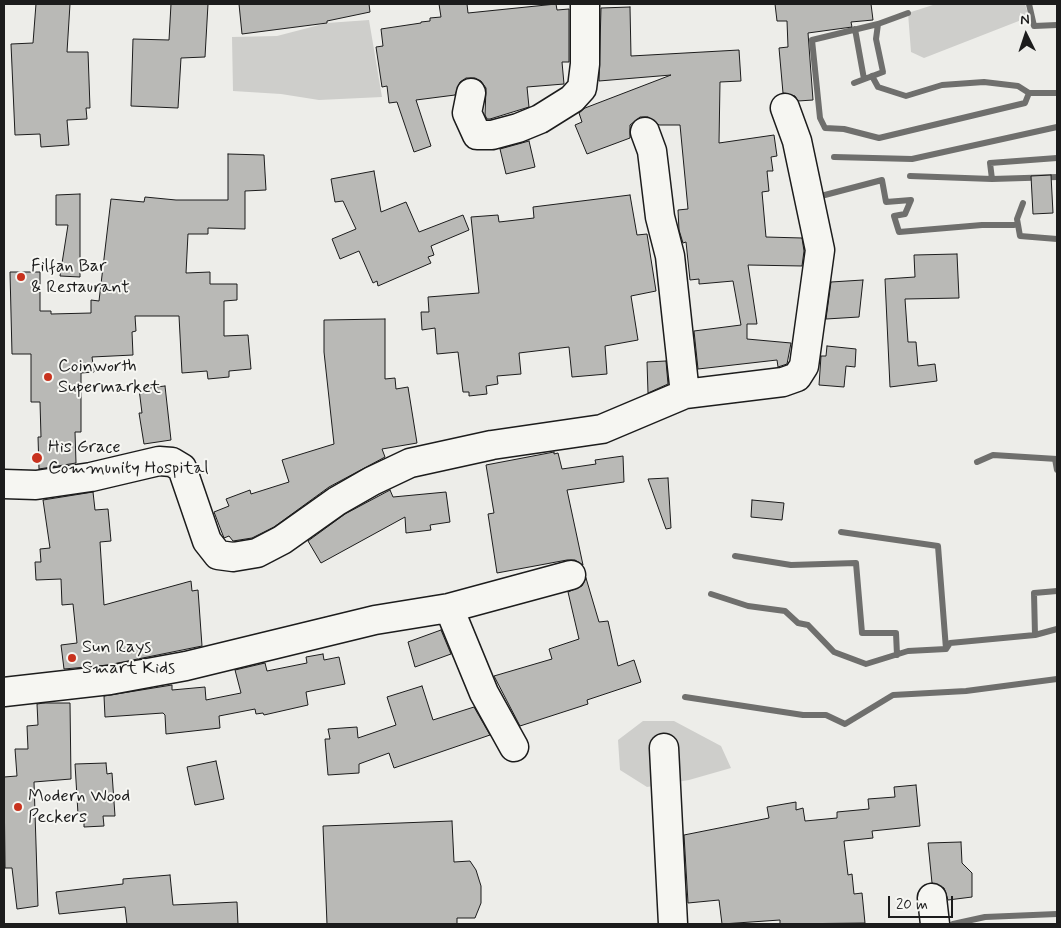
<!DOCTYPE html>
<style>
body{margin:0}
#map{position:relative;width:1061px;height:928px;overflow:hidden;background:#edede9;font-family:Mynerve,sans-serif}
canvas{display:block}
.frame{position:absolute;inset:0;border:5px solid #1c1c1c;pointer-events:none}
.north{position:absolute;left:1001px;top:10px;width:50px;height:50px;-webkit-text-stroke:4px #f6f6f2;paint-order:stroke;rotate:356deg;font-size:14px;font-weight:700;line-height:20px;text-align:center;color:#1c1c1c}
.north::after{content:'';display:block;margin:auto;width:18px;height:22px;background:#1c1c1c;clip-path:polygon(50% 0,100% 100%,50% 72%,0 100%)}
.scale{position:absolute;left:888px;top:896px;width:65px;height:22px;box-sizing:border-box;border:2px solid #1c1c1c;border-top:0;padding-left:6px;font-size:15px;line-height:18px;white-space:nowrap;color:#1c1c1c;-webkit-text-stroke:4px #f6f6f2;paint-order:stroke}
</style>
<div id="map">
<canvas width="1061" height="928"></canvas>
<div class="frame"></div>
<div class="north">N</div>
<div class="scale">20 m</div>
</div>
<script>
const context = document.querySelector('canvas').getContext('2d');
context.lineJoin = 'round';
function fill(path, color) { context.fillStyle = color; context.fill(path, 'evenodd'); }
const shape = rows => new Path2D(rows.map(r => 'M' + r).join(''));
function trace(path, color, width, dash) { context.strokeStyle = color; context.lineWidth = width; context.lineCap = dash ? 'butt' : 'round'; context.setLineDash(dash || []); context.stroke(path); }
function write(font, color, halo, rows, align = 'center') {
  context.font = font + ' Mynerve,sans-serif'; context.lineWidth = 4; context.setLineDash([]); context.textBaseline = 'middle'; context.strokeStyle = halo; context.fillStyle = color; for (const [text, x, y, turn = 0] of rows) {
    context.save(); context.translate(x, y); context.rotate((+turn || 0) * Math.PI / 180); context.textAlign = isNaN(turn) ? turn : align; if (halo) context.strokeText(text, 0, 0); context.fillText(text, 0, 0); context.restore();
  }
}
fill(shape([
 [936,4,1025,4,1029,17,924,58,911,52,908,13],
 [369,20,382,97,319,100,281,94,233,91,232,37,277,36,327,23],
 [643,721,674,721,721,746,731,768,689,780,647,787,620,770,618,740]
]), '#cececb');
trace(shape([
 [1029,4,1034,26,1057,25],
 [908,13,878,24,812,40,820,118,825,128,844,129,879,138,1025,103,1029,93,1057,93],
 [855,29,864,79],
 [872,76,878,87,906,96,942,85,984,82,1018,86,1029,93],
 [854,83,883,72,876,39,878,24],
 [834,157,912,159,1057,127],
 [910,176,992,179,1057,177],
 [992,179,990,163,1057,158],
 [821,196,882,180,886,202,911,200,905,214,894,216,899,232,982,225,1014,225],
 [1023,203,1017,219,1020,236,1057,239],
 [1055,459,1057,470],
 [977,462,993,455,1057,459],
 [841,532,938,546,946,649],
 [735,556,791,565,856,563,862,633,896,633,897,655],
 [711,594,748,606,785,611,798,623,808,625,834,652,866,664,908,651,946,649,950,643,1035,635,1057,629],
 [1035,635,1034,593,1057,591],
 [685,697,803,715,826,715,845,724,893,695,966,691,1057,679],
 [953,924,985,917,1057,914]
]), '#6f6f6d', 6);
const building = shape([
 [36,4,70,4,67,52,88,52,90,108,86,108,87,119,67,120,69,145,41,147,40,134,15,135,11,44,33,43,36,4],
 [171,4,208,4,205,57,181,58,178,108,131,106,133,39,169,40,171,4],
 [239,4,369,4,370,12,327,21,327,23,242,34,239,4],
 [439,4,467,4,468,13,556,4,557,10,569,9,569,62,562,62,564,84,527,87,529,107,490,119,487,119,485,115,486,88,481,81,475,78,466,78,460,82,455,95,416,100,431,146,414,152,397,102,389,103,387,86,382,87,376,47,383,46,381,29,421,23,421,22,430,21,430,18,441,17,439,4],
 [775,4,871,4,873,20,851,22,852,27,808,33,813,100,798,101,795,96,783,93,779,48,788,47,787,21,777,21,775,4],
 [630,7,631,56,739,50,741,81,720,82,719,143,774,135,777,156,771,157,773,171,767,171,769,191,762,192,766,237,802,238,804,251,802,266,748,265,757,324,747,324,747,339,791,343,787,364,778,367,777,360,698,369,694,331,741,325,733,281,699,284,699,279,690,280,686,242,683,243,679,230,678,210,688,209,680,125,659,125,648,117,640,117,630,125,630,138,587,154,575,125,582,122,579,113,585,108,671,75,599,81,601,8,630,7],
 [529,141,535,167,506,174,500,149,529,141],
 [228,154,264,155,266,190,245,191,245,229,208,228,208,234,188,234,186,273,210,272,210,284,237,284,237,300,224,301,224,336,248,335,251,369,229,371,229,377,208,379,207,371,182,373,179,316,135,316,136,331,132,332,133,355,92,357,94,372,81,373,81,432,75,432,76,463,39,469,38,437,41,437,40,402,31,402,31,354,12,354,10,272,40,272,40,311,51,311,51,314,91,313,91,300,99,301,111,199,144,202,145,197,176,200,228,200,228,154],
 [374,171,381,212,406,202,419,232,463,215,469,230,431,246,434,255,428,257,431,263,378,286,377,281,373,283,359,251,340,259,332,239,356,229,343,201,335,202,331,179,374,171],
 [1051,175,1053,213,1033,214,1031,176,1051,175],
 [80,194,80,277,60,276,68,225,56,225,56,195,80,194],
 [630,195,637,235,647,234,656,291,631,296,638,340,605,346,607,374,572,377,569,347,519,353,521,374,497,376,498,384,486,386,487,394,469,396,469,392,463,392,458,352,437,354,435,328,422,330,421,312,429,312,428,297,479,293,471,217,498,215,499,222,534,218,533,207,630,195],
 [957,254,959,298,905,299,908,342,916,342,918,366,935,364,937,381,890,387,885,279,915,277,914,255,957,254],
 [863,280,859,317,826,319,831,282,863,280],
 [385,319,385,379,395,378,396,389,408,387,417,443,382,449,385,457,329,487,274,527,252,538,233,541,229,536,224,538,214,512,229,506,226,499,250,490,251,494,289,482,282,460,334,444,324,352,324,320,385,319],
 [827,346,856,349,855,367,846,366,844,387,819,385,821,356,826,356,827,346],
 [666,361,668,384,648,393,647,362,666,361],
 [165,386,171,440,144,444,139,413,142,413,139,389,165,386],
 [554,452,554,454,558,453,562,469,596,464,595,460,623,456,624,482,567,490,583,565,575,560,567,560,497,573,488,514,494,513,486,465,554,452],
 [668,478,671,528,666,529,648,479,668,478],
 [390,490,393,497,446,492,450,522,430,525,431,530,406,533,405,517,321,563,308,541,345,514,390,490],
 [93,492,95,510,108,509,111,541,100,542,104,605,191,581,192,591,198,590,202,646,108,665,64,669,61,645,77,643,73,604,62,605,61,579,36,580,35,562,41,562,40,549,50,548,43,500,93,492],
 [752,500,784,503,782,520,751,517,752,500],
 [586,578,599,622,608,621,618,666,634,660,641,682,587,700,588,704,520,726,494,676,552,659,549,649,579,639,568,592,582,586,586,578],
 [441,630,451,654,415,667,408,642,441,630],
 [323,654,324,660,339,657,345,684,306,692,308,705,264,715,263,713,256,714,255,709,219,716,220,728,166,734,165,715,163,713,105,717,104,696,172,685,172,690,205,687,206,700,241,693,235,670,265,663,267,671,307,663,306,657,323,654],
 [422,686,433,720,474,707,490,735,394,768,389,753,359,764,359,773,328,775,325,739,330,739,328,729,357,727,358,738,396,725,387,697,422,686],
 [44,703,70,703,71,779,34,782,38,906,17,909,12,868,5,868,4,777,17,776,15,749,28,749,27,726,38,725,37,704,44,703],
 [216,761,224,799,195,805,187,767,216,761],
 [106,763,107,774,112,773,115,816,103,816,104,826,84,827,84,814,78,814,75,764,106,763],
 [916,785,920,826,872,831,873,838,844,841,848,875,852,874,854,894,862,893,865,923,780,924,780,920,722,924,719,900,688,903,684,835,769,818,767,807,796,802,796,810,803,808,805,821,837,818,837,812,869,809,868,799,895,797,894,787,916,785],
 [452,821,454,862,470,861,476,870,481,886,481,903,475,918,457,918,457,924,327,924,323,826,452,821],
 [961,842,962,863,972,873,972,897,948,900,944,888,932,883,928,843,961,842],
 [170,875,173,905,237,902,238,924,127,924,125,907,59,914,56,892,123,884,123,879,170,875]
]);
fill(building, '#b9b9b6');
trace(building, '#1c1c1c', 1);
const minor = shape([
 [471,93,467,113,477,135,492,135,518,128,540,119,572,99,582,88,585,64,585,4],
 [645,132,652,151,660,217,670,256,685,394],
 [4,484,36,485,91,477,159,461,172,462,182,468,207,541,218,555,233,557,257,553,282,540,337,501,372,481,410,463,492,445,602,429,685,394,783,382,797,377,804,366,820,250,797,141,785,108],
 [449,608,484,693,514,747],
 [4,692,110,680,186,666,375,620,449,608,571,575],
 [664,748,673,924],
 [932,898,935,924]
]);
trace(minor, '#1c1c1c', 31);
trace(minor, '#f6f6f2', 28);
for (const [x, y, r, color] of [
 [21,277,5,"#c8321e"],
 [48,377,5,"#c8321e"],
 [37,458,6,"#c8321e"],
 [72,658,5,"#c8321e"],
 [18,807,5,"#c8321e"]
]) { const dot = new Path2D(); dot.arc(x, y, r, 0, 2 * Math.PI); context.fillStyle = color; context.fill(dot); trace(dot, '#f6f6f2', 2); }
write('18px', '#1c1c1c', '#f6f6f2', [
 ["Filfan Bar",31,267],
 ["& Restaurant",31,288],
 ["Coinworth",58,367],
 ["Supermarket",58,388],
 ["His Grace",48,448],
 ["Community Hospital",48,469],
 ["Sun Rays",82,648],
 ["Smart Kids",82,669],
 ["Modern Wood",28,797],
 ["Peckers",28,818]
], 'left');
</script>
